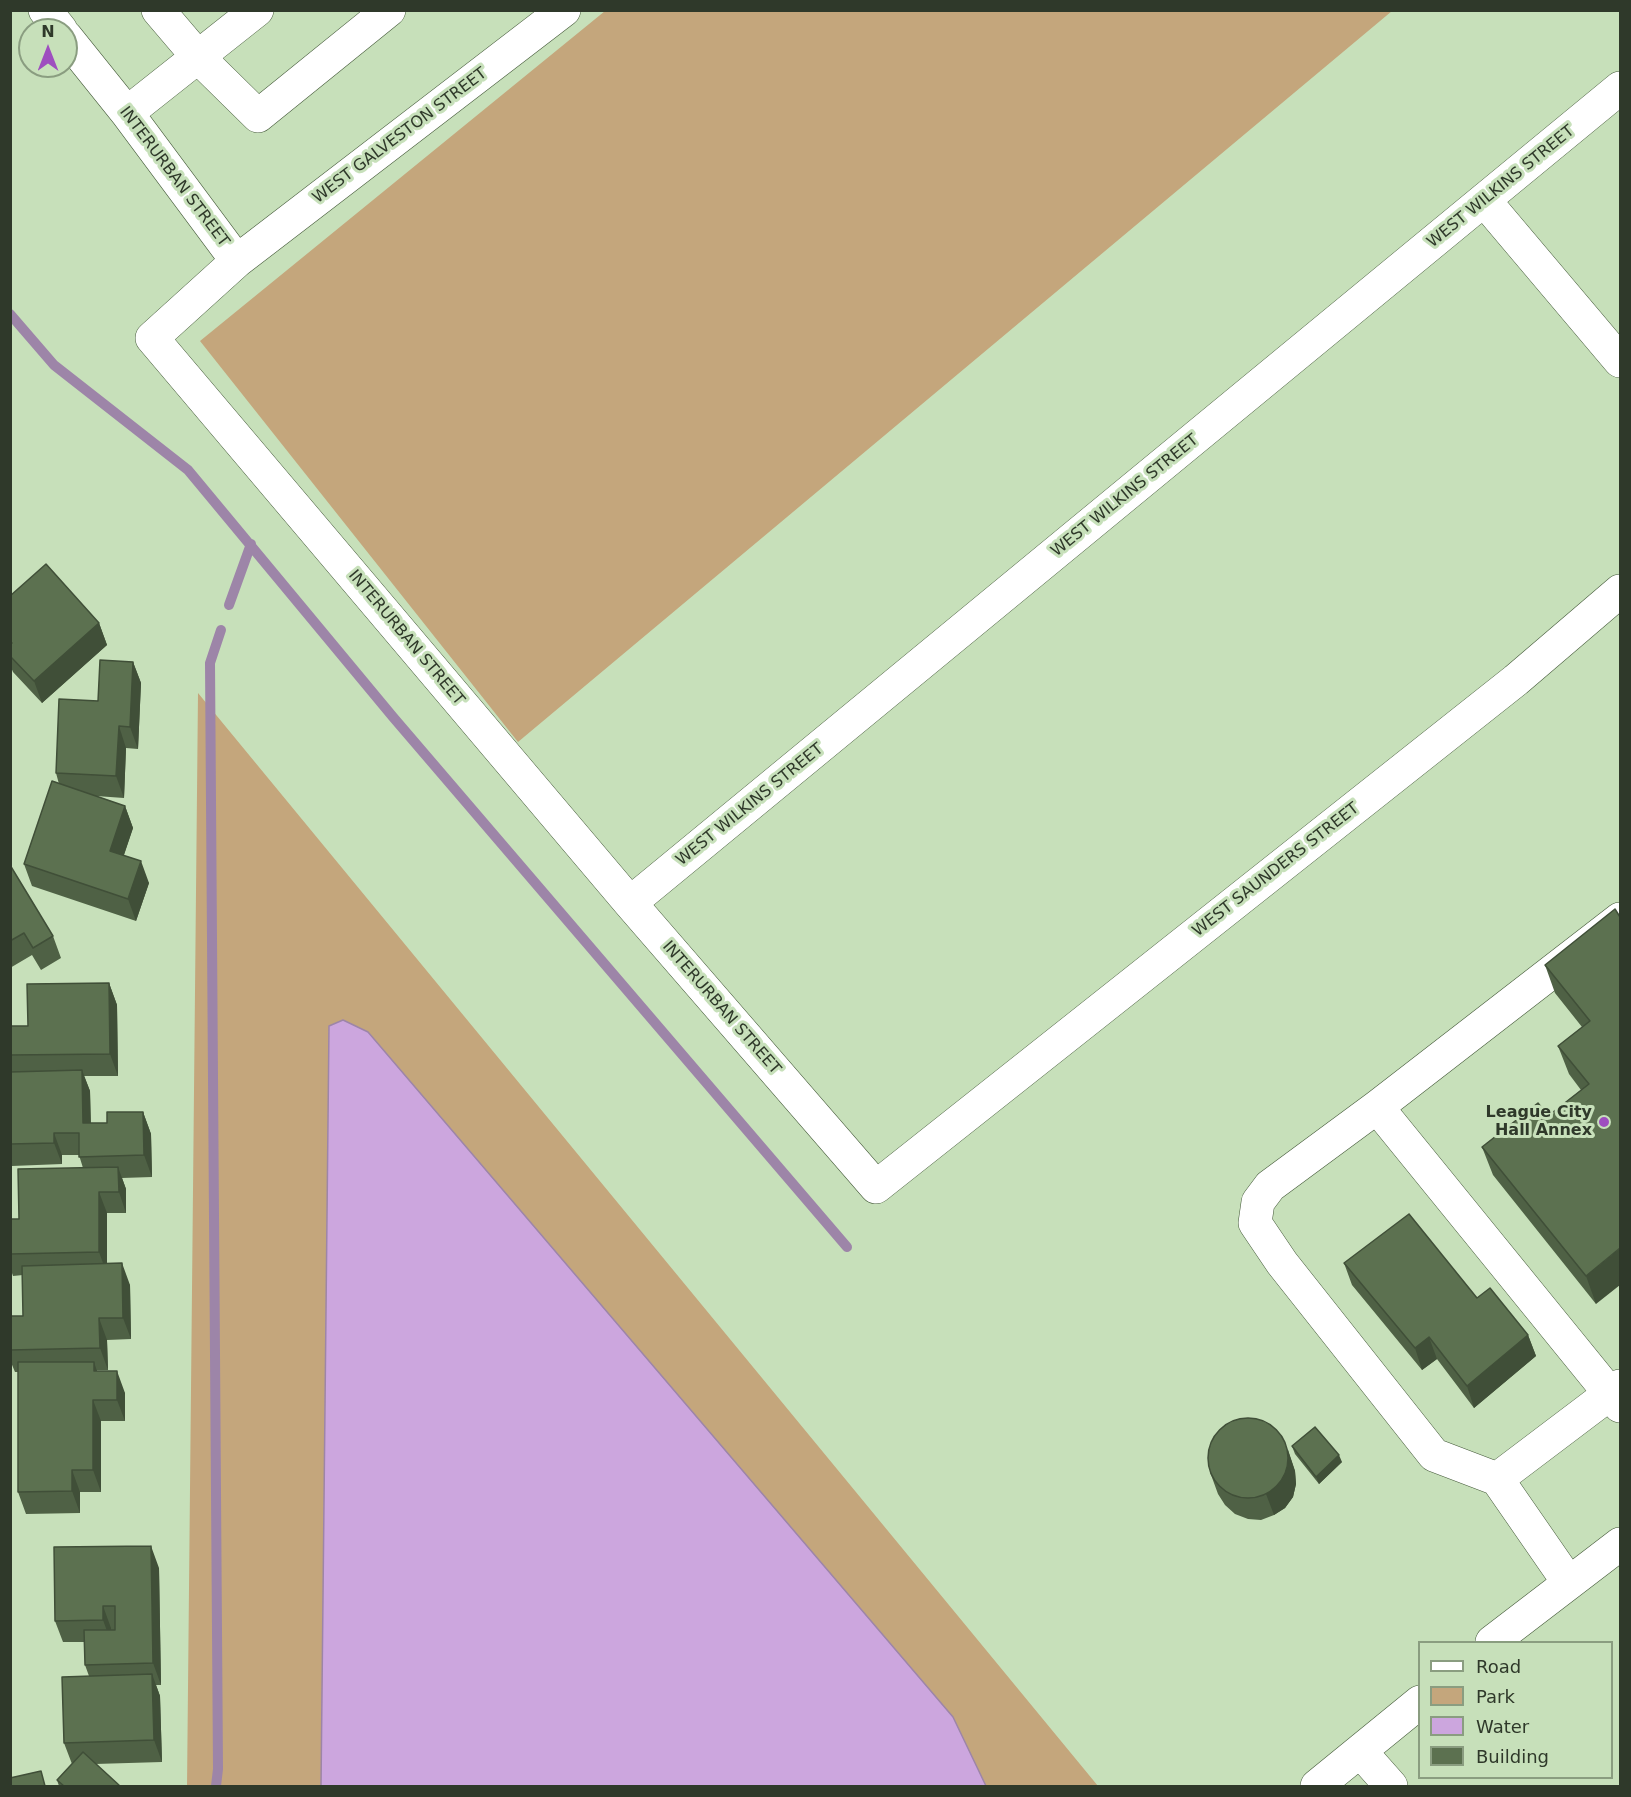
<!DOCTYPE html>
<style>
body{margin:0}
#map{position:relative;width:1631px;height:1797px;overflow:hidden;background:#c7e0ba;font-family:"DejaVu Sans",sans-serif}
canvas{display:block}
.frame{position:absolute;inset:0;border:12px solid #2f392a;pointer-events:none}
.legend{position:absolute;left:1418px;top:1641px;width:195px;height:138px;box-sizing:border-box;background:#c7e0ba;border:2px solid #8a9d80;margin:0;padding:8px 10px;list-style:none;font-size:18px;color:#2f392a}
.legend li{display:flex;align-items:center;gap:12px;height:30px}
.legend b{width:30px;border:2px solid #8a9d80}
.north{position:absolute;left:18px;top:18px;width:60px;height:60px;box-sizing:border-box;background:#c7e0ba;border:2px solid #8a9d80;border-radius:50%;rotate:0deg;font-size:16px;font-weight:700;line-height:24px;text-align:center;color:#2f392a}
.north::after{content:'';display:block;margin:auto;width:21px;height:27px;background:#9e4ebf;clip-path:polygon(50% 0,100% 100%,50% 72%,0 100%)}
</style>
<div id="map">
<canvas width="1631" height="1797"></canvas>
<div class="frame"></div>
<ul class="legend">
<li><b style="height:8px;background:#fff"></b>Road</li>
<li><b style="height:16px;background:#c4a67c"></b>Park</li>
<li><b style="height:16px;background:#cca6de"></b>Water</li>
<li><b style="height:16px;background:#5c7150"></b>Building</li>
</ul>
<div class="north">N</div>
</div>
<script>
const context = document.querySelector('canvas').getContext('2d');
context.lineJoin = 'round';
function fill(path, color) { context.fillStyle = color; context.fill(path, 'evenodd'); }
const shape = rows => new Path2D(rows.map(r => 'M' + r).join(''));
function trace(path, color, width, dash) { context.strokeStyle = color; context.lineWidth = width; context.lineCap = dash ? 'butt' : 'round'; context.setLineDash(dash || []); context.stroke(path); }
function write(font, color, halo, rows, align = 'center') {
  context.font = font + ' "DejaVu Sans",sans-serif'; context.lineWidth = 6; context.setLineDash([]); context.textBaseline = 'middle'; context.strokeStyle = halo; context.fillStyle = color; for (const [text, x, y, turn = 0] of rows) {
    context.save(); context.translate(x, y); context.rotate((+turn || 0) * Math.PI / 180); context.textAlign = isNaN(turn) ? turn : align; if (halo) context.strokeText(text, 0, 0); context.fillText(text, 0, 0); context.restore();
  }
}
fill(shape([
 [605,11,605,10,1392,11,518,742,200,341],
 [198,693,1098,1786,187,1786]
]), '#c4a67c');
const water = shape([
 [343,1020,368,1032,953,1717,986,1786,321,1786,329,1026,343,1020]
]);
fill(water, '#cca6de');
trace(water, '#9d85a8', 1.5);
trace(shape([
 [10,314,54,365,188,470,393,717,847,1247],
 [229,605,251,544],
 [216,1786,218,1769,210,663,221,630]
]), '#9d85a8', 10);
const minor = shape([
 [45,10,61,30],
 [158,10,198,57,258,116,389,10],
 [564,10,237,261,152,338,630,903,876,1187,1516,680,1620,591],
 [66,37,127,113,237,261],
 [127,113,257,10],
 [1484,200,1620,361],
 [630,903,1620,88],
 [1620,919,1377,1107,1620,1406],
 [1377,1107,1270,1186,1258,1202,1255,1223,1282,1263,1434,1455,1497,1479],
 [1569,1583,1497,1479,1620,1386],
 [1492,1642,1620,1544],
 [1360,1751,1391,1786],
 [1317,1786,1420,1702]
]);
trace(minor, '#455a3a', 34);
trace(minor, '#fff', 33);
fill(shape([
 [10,596,99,623,107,645,42,703,13,672,10,665],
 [133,662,141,683,138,749,126,748,124,798,96,796,125,806,133,828,124,855,149,883,136,921,32,886,24,864,59,784,56,773],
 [10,865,53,936,61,958,41,970,32,955,10,968],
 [1615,909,1596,1304,1493,1175,1482,1147,1548,1116,1581,1090,1569,1074,1558,1046,1582,1027,1555,993,1545,965],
 [109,983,117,1005,118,1076,84,1076,90,1091,91,1123,107,1123,143,1112,151,1134,152,1177,122,1178,126,1189,126,1213,107,1213,107,1264,130,1285,131,1339,107,1340,108,1370,97,1370,97,1371,125,1393,125,1421,101,1421,101,1492,80,1492,80,1513,26,1514,18,1492,18,1372,15,1372,10,1360,10,1316,23,1316,23,1275,13,1276,10,1267,10,1219,19,1219,83,1168,79,1155,62,1155,62,1164,12,1166,10,1162,10,1026,28,1026],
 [1344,1263,1477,1298,1528,1335,1536,1356,1474,1408,1437,1359,1422,1370,1352,1285],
 [1292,1446,1342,1462,1319,1484,1295,1454],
 [1288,1450,1295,1471,1296,1484,1293,1497,1285,1508,1274,1515,1261,1520,1248,1519,1235,1514,1225,1505,1218,1494,1210,1472],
 [159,1568,161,1685,156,1685,160,1696,162,1762,95,1764,120,1786,59,1786,57,1780,72,1764,64,1743,89,1676,85,1665,85,1642,63,1642,55,1621]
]), '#4f6145');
fill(shape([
 [99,623,107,645,42,703,34,681],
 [133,662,141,683,138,749,130,727],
 [119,726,126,748,124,798,116,776],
 [125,806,133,828,118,872,110,851],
 [141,861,149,883,136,921,128,899],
 [109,983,117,1005,118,1076,110,1054],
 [82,1070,90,1091,91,1145,83,1123],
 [143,1112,151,1134,152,1177,144,1155],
 [54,1133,62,1155,62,1164,54,1143],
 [118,1167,126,1189,126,1213,119,1192],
 [99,1192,107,1213,107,1274,99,1252],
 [1620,1248,1620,1285,1596,1304,1586,1276],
 [122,1263,130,1285,131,1339,123,1318],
 [99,1318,107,1340,108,1370,100,1348],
 [1528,1335,1536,1356,1474,1408,1467,1386],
 [1429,1337,1437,1359,1422,1370,1415,1348],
 [94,1362,101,1383,94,1371],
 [117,1371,125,1393,125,1421,117,1400],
 [93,1400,101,1421,101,1492,93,1470],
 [1288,1450,1295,1471,1296,1484,1293,1497,1285,1508,1274,1515,1266,1494],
 [1339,1455,1342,1462,1319,1484,1316,1477],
 [72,1470,80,1492,80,1513,72,1491],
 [151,1546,159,1568,161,1685,153,1663],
 [103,1606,111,1628,111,1642,103,1620],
 [152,1674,160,1696,162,1762,154,1740]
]), '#404f38');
const building = shape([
 [46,564,99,623,34,681,10,656,10,645,12,643,10,641,10,596,46,564],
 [100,660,133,662,130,727,119,726,116,776,56,773,59,699,98,701,100,660],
 [52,781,125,806,110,851,141,861,128,899,24,864,52,781],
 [10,865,53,936,33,948,24,933,10,941,10,865],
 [1615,909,1620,917,1620,1248,1586,1276,1482,1147,1538,1103,1548,1116,1589,1084,1558,1046,1590,1021,1545,965,1615,909],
 [109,983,110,1054,10,1055,10,1026,28,1026,27,984,109,983],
 [82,1070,83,1123,107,1123,107,1112,143,1112,144,1155,79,1157,79,1133,54,1133,54,1143,10,1144,10,1072,82,1070],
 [118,1167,119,1192,99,1192,99,1252,10,1254,10,1219,19,1219,18,1169,118,1167],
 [1409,1214,1477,1298,1490,1288,1528,1335,1467,1386,1429,1337,1415,1348,1344,1263,1409,1214],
 [122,1263,123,1318,99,1318,100,1348,10,1350,10,1316,23,1316,22,1266,122,1263],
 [18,1362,94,1362,94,1371,117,1371,117,1400,93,1400,93,1470,72,1470,72,1491,18,1492,18,1362],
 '1208 1458a40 40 0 1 1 80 0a40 40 0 1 1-80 0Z',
 [1315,1427,1339,1455,1316,1477,1292,1446,1315,1427],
 [151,1546,153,1663,85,1665,84,1630,115,1630,115,1606,103,1606,103,1620,55,1621,54,1547,151,1546],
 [152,1674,154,1740,64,1743,62,1677,152,1674],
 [83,1752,120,1786,64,1786,57,1780,83,1752],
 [41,1771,45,1786,10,1786,10,1778,41,1771]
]);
fill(building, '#5c7150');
trace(building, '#404f38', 1.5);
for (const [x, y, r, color] of [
 [1604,1122,6,"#9e4ebf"]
]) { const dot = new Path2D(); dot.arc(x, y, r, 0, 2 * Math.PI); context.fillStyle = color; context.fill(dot); trace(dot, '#c7e0ba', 2); }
write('16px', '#2f392a', '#c7e0ba', [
 ["WEST GALVESTON STREET",400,136,-37],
 ["INTERURBAN STREET",174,177,53],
 ["WEST WILKINS STREET",1501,187,-39],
 ["WEST WILKINS STREET",1125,496,-39],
 ["INTERURBAN STREET",406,638,50],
 ["WEST WILKINS STREET",750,805,-39],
 ["WEST SAUNDERS STREET",1276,870,-38],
 ["INTERURBAN STREET",721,1008,49]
]);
write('bold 16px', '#2f392a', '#c7e0ba', [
 ["League City",1592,1113],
 ["Hall Annex",1592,1131]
], 'right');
</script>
